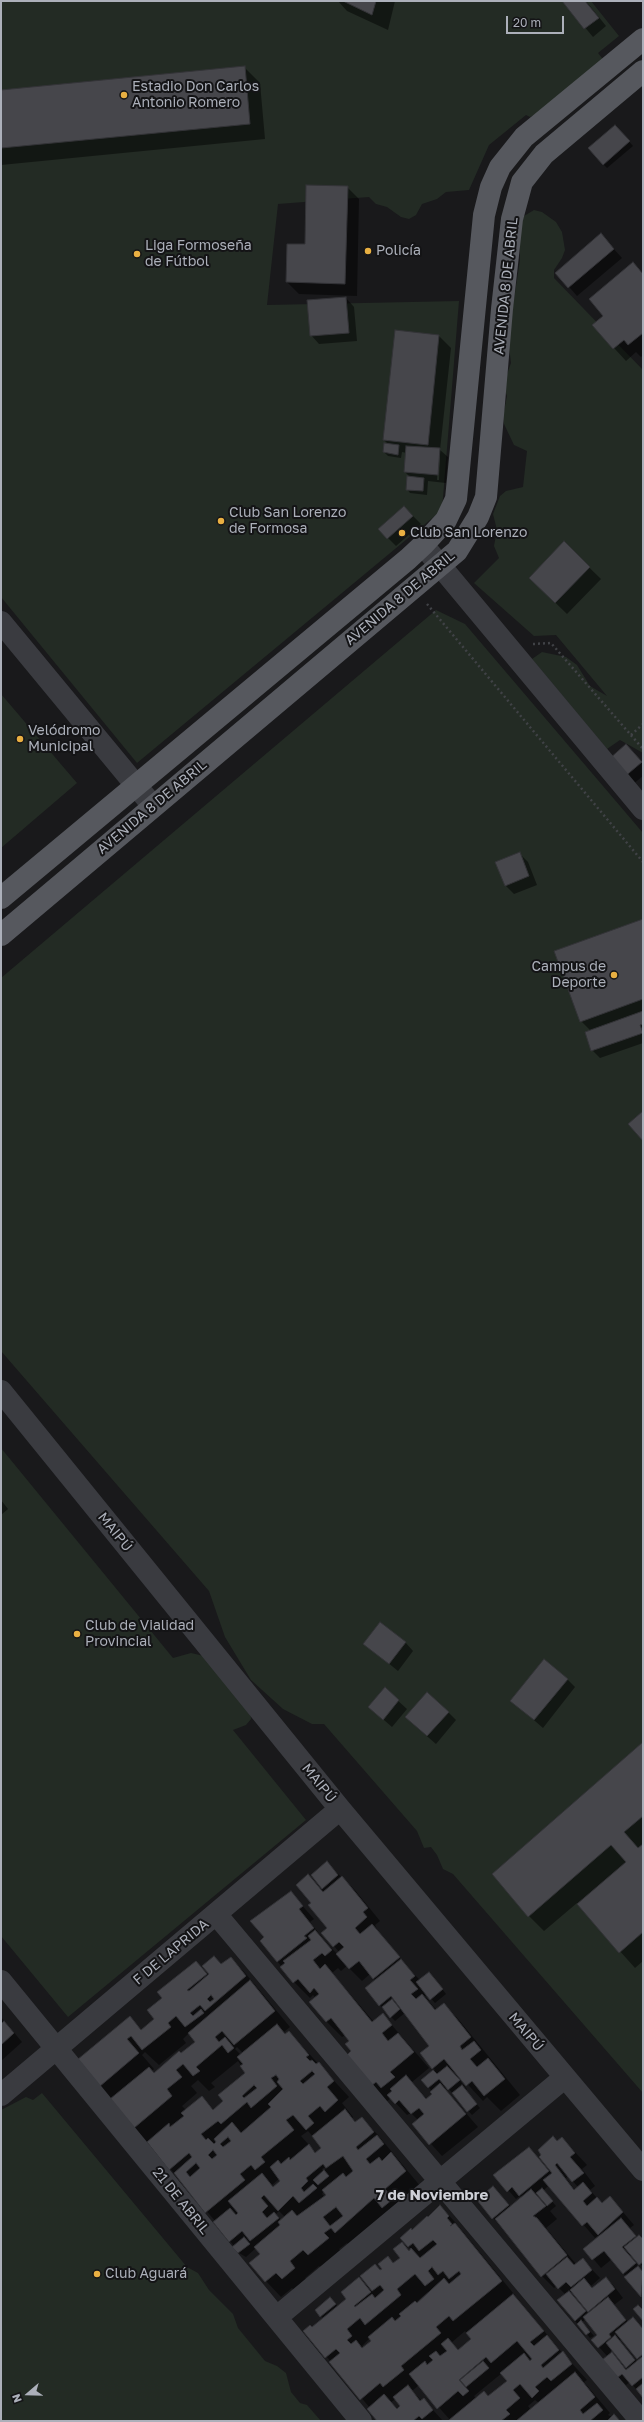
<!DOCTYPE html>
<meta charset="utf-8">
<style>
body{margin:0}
#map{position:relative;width:644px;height:2422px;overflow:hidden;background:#19191b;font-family:"Golos Text",sans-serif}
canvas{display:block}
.frame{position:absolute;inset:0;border:2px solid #acb0ba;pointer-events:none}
.north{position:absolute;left:8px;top:2374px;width:40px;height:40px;-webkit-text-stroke:3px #141416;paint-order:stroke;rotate:250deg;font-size:11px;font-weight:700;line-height:16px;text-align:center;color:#acb0ba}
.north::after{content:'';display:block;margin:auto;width:14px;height:18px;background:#acb0ba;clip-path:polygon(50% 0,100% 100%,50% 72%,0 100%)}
.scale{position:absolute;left:506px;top:16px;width:58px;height:18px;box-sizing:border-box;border:2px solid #acb0ba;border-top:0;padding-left:5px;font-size:12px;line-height:14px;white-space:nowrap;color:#acb0ba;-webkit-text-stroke:3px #141416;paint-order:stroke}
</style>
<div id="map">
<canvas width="644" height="2422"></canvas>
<div class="frame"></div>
<div class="north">N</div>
<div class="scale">20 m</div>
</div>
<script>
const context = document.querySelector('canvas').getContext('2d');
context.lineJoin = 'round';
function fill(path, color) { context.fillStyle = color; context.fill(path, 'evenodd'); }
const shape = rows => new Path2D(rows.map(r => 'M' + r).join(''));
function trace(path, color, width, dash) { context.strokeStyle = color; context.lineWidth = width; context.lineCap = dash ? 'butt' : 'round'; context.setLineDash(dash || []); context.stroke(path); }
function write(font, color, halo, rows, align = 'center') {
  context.font = font + ' "Golos Text",sans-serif'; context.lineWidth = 4; context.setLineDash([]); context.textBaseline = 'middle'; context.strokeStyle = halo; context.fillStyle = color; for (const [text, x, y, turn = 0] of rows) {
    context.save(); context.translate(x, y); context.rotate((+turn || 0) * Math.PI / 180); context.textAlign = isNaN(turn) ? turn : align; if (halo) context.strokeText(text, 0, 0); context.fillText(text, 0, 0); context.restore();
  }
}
fill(shape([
 [1,1,591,1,619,36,598,53,606,63,536,114,530,117,526,115,489,145,469,190,446,192,437,199,422,204,416,215,409,219,401,217,387,207,376,204,369,197,278,204,267,305,459,301,442,510,137,763,1,597],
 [534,210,542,212,556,222,562,232,565,250,562,258,554,270,554,278,643,370,643,753,620,740,607,749,532,659,542,652,566,657,577,665,590,686,607,696,556,635,534,636,474,583,499,558,494,546,497,530,493,514,500,496,506,491,523,487,527,451,514,445,504,424,503,416,507,396,503,385,511,363,508,339,520,260,520,224,524,216],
 [436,610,465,624,643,833,643,2093,453,1874,443,1869,437,1855,431,1847,424,1848,417,1831,324,1724,312,1724,283,1709,251,1680,225,1637,209,1591,1,1351,1,978],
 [1,694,77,783,1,848],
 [1,1448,173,1658,191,1653,204,1656,250,1711,251,1719,246,1725,233,1730,306,1820,68,2017,1,1936],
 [42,2093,187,2267,198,2273,209,2290,233,2314,238,2328,265,2361,277,2366,286,2373,291,2392,300,2403,307,2405,321,2421,1,2421,1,2110,26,2097,33,2100]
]), '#232b24');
fill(shape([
 [338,1,395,1,388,30,347,11],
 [563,1,586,1,606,26,593,37],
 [244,67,260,83,265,139,1,165,1,91],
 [619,130,633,146,607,168,603,164],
 [347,187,359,199,357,296,299,294,287,282,306,245],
 [601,235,622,258,577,296,557,273],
 [633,263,643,273,643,355,641,357,636,352,626,361,593,325,604,316],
 [346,298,354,307,357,341,319,344,311,335],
 [439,336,451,348,440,450,448,457,446,483,428,481,427,495,410,493,407,489,411,478,405,472,407,453,402,452,401,458,388,456,384,452,389,445,384,440],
 [438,457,440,457,439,480,437,480],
 [404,507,421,524,396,546,388,538],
 [564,543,601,579,567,614,530,578],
 [634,754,643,764,643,776,632,785,609,760],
 [520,854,528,862,537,885,514,894,506,886],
 [643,920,643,1043,600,1058,592,1050,591,1031,581,1021],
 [1,1500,8,1509,1,1515],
 [405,1642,413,1651,398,1671,365,1644],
 [567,1679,575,1687,543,1728,512,1701],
 [385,1689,407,1709,392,1727,369,1707],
 [448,1712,456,1720,436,1744,414,1725],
 [643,1744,643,1961,635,1968,577,1903,544,1931,529,1916],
 [331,1867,354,1889,380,1921,375,1925,378,1931,410,1970,420,1980,433,1977,446,1994,435,2003,427,1994,425,1996,432,2005,437,2010,444,2004,459,2020,520,2095,501,2111,487,2097,483,2101,459,2075,457,2077,467,2089,465,2091,480,2108,472,2115,447,2087,445,2089,478,2127,442,2156,413,2124,418,2120,411,2113,407,2115,391,2098,386,2102,371,2087,353,2051,351,2041,346,2035,342,2037,327,2022,311,2002,316,1998,313,1995,310,1998,294,1982,261,1941,265,1937,291,1893,314,1919,310,1922,325,1941,337,1954,339,1952,323,1933,329,1928,313,1903,308,1876,321,1888],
 [347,1966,362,1981,370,1974,376,1981,380,2005,395,2021,406,2012,430,2046,421,2054,435,2070,423,2080,434,2094,427,2099,412,2082,429,2068,383,2015,374,2022,332,1973,338,1968,341,1971],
 [214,1957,222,1965,231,1958,246,1974,290,2027,284,2032,286,2034,289,2032,349,2097,342,2103,353,2117,352,2118,356,2122,361,2118,377,2134,421,2187,352,2248,347,2243,339,2249,343,2254,324,2270,319,2266,305,2278,310,2284,298,2294,292,2288,281,2297,266,2281,251,2263,262,2254,256,2248,246,2257,239,2253,216,2222,99,2086,130,2018,142,2030,156,2019,163,1998,196,1962,209,1976],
 [189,2033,197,2042,154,2074,152,2071,154,2069,142,2055,145,2052,159,2065,186,2043,183,2039],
 [237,2047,243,2053,241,2055,235,2049],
 [238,2061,246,2073,225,2102,214,2110,202,2097,186,2110,182,2106,197,2093,191,2086,198,2080,209,2091,215,2087,211,2083],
 [308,2131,323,2148,316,2153,301,2136],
 [329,2165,330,2166,323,2171,322,2169],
 [280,2178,282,2181,274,2187,272,2185],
 [324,2191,327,2195,325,2197,322,2194],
 [279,2211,285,2217,281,2220,276,2214],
 [1,2017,22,2042,1,2061],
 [553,2137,558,2142,562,2138,587,2165,582,2169,595,2186,590,2190,602,2204,610,2197,634,2225,630,2228,637,2238,643,2240,643,2267,632,2254,630,2256,643,2272,643,2298,612,2259,601,2268,585,2249,600,2236,599,2235,595,2238,549,2185,543,2191,556,2206,550,2211,557,2219,546,2228,576,2264,582,2259,600,2278,591,2286,593,2289,606,2278,614,2286,623,2298,614,2305,628,2322,633,2318,643,2328,643,2397,630,2382,626,2385,618,2377,608,2357,599,2347,599,2335,586,2319,582,2322,594,2336,590,2338,587,2334,575,2321,566,2295,557,2286,554,2288,542,2276,478,2200,493,2187,511,2207,523,2198,520,2196,516,2199,495,2175,529,2148,552,2174,554,2173,539,2150],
 [568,2176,578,2187,575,2190,566,2178],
 [538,2194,544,2201,543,2202,537,2196],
 [573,2291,590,2313,588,2314,571,2293],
 [622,2338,640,2360,637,2362,619,2341],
 [613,2350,624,2363,622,2364,610,2352],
 [623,2364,629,2369,627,2370,622,2365],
 [440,2206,455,2222,558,2348,587,2380,584,2382,610,2413,608,2415,620,2421,451,2421,419,2385,412,2391,422,2401,424,2400,443,2421,378,2421,370,2408,305,2331,324,2319,321,2316,334,2302,338,2307,348,2299,359,2279,374,2292,361,2277,381,2271,388,2257,394,2264,412,2250,408,2246,413,2232],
 [428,2292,429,2293,417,2304,415,2303],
 [465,2331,472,2339,459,2351,451,2343],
 [370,2338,372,2341,364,2348,362,2346],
 [532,2357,534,2359,530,2362,529,2360],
 [502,2373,508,2381,489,2397,476,2398,474,2396],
 [396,2399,401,2406,398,2409,391,2402],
 [535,2400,539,2403,531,2410,528,2406]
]), '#0007');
const building = shape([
 [343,1,376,1,372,15,343,1],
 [562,1,585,1,599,18,584,29,562,1],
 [245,66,250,124,1,148,1,90,245,66],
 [615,125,630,141,603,165,588,148,615,125],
 [306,185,348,186,345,284,286,282,287,244,305,244,306,185],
 [601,233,614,249,568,288,555,273,601,233],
 [633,262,643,274,643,333,628,345,624,340,613,349,592,325,603,316,589,299,633,262],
 [346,297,349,333,310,336,307,300,346,297],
 [395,330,439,335,428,445,383,440,395,330],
 [384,443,399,445,398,455,383,452,384,443],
 [406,446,440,448,438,475,404,472,406,446],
 [407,476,424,478,423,491,406,490,407,476],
 [404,506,413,516,387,539,378,529,404,506],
 [564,541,590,567,555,603,529,578,564,541],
 [626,744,642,762,623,778,608,760,626,744],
 [520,852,529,876,505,886,495,862,520,852],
 [643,919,643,999,580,1022,554,951,643,919],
 [643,1011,643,1024,640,1025,643,1033,591,1051,585,1032,643,1011],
 [643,1111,643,1141,628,1124,643,1111],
 [380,1622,406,1642,389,1664,363,1644,380,1622],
 [544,1659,568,1679,534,1720,510,1701,544,1659],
 [385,1687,399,1700,383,1720,368,1707,385,1687],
 [427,1692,449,1712,427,1736,405,1717,427,1692],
 [643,1742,643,1816,624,1832,638,1848,643,1844,643,1932,619,1953,577,1904,626,1862,611,1845,528,1917,492,1874,643,1742],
 [327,1861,338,1875,322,1889,311,1875,327,1861],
 [308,1874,323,1892,342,1876,368,1908,363,1912,367,1917,355,1928,360,1934,372,1924,400,1957,373,1979,359,1961,349,1969,336,1954,344,1947,339,1942,333,1947,321,1933,327,1928,308,1905,311,1903,296,1885,308,1874],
 [291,1891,303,1906,299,1909,314,1928,304,1936,307,1938,277,1962,260,1941,264,1937,250,1921,291,1891],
 [315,1930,332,1950,325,1956,322,1953,313,1960,320,1969,325,1964,372,2022,383,2013,392,2025,382,2033,388,2041,398,2033,414,2052,390,2072,395,2077,381,2088,376,2082,370,2087,345,2057,351,2051,345,2044,349,2041,331,2018,326,2022,309,2002,319,1994,314,1988,310,1993,298,1979,293,1983,280,1967,285,1963,283,1961,311,1940,308,1936,315,1930],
 [214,1956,221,1964,231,1957,246,1976,205,2011,200,2005,190,2013,193,2016,201,2009,204,2013,185,2027,176,2016,168,2023,171,2027,142,2050,131,2036,127,2039,139,2053,99,2087,77,2060,130,2016,141,2030,154,2019,147,2010,162,1998,157,1992,196,1961,207,1974,187,1990,189,1991,209,1974,202,1966,214,1956],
 [211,1995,214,1999,210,2002,207,1999,211,1995],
 [401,1959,415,1976,410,1980,418,1989,411,1994,416,1999,422,1994,435,2010,444,2003,471,2037,460,2046,462,2050,474,2041,481,2050,470,2059,477,2067,488,2058,505,2079,484,2096,472,2081,466,2086,444,2059,432,2069,420,2053,429,2046,391,1996,379,2006,365,1988,401,1959],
 [429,1972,443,1989,430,2000,416,1982,429,1972],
 [250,1980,275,2011,234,2045,222,2031,215,2037,219,2042,225,2037,234,2048,228,2053,222,2045,196,2067,200,2071,193,2076,183,2064,176,2070,182,2077,167,2089,172,2096,134,2128,110,2099,149,2067,154,2073,179,2051,181,2053,195,2042,188,2033,250,1980],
 [392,1999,400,2009,390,2018,382,2007,392,1999],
 [4,2021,14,2033,1,2045,1,2024,4,2021],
 [277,2024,285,2034,289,2031,309,2055,306,2057,310,2061,312,2060,316,2064,319,2062,334,2081,327,2087,338,2100,325,2112,320,2106,308,2116,314,2123,306,2130,293,2115,286,2120,294,2130,261,2157,265,2162,255,2170,251,2165,240,2174,245,2180,205,2213,174,2173,192,2157,189,2153,169,2170,147,2142,169,2123,170,2127,184,2116,181,2113,202,2096,213,2110,223,2101,218,2095,245,2073,240,2066,243,2064,237,2057,277,2024],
 [312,2071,315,2074,303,2084,300,2081,312,2071],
 [276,2075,279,2079,277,2082,283,2089,268,2104,271,2107,241,2133,232,2122,214,2139,216,2142,214,2144,208,2138,206,2140,201,2134,218,2121,221,2124,247,2102,251,2108,277,2086,271,2078,276,2075],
 [254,2085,257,2088,244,2098,242,2096,254,2085],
 [228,2137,231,2141,223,2147,220,2144,228,2137],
 [213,2150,217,2155,212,2159,208,2155,213,2150],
 [196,2163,200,2168,190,2177,186,2172,196,2163],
 [447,2066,460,2080,448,2090,439,2079,428,2088,421,2080,433,2070,437,2074,447,2066],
 [406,2075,426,2099,432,2094,430,2092,440,2083,466,2114,429,2145,412,2124,424,2114,419,2108,411,2114,399,2100,395,2104,387,2095,392,2091,390,2089,406,2075],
 [462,2085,477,2104,467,2112,452,2093,462,2085],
 [345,2109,355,2122,362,2117,374,2132,356,2147,358,2150,377,2135,384,2144,366,2159,370,2164,379,2157,382,2161,391,2152,406,2171,385,2189,393,2199,382,2208,374,2198,335,2233,331,2228,324,2233,329,2238,308,2255,303,2250,290,2261,295,2268,282,2279,276,2273,265,2282,249,2263,260,2254,254,2247,280,2225,278,2222,292,2210,297,2216,326,2195,322,2190,343,2173,346,2177,353,2171,343,2156,326,2168,323,2164,306,2178,308,2181,301,2188,304,2192,313,2184,317,2188,299,2203,293,2196,278,2211,264,2195,261,2198,268,2206,262,2212,267,2218,274,2212,279,2218,250,2241,242,2231,229,2242,213,2222,230,2208,236,2215,238,2213,228,2201,262,2173,273,2187,280,2181,270,2167,278,2160,281,2164,289,2157,290,2160,309,2144,315,2153,321,2148,312,2136,345,2109],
 [336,2207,343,2216,330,2226,323,2217,336,2207],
 [553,2136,557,2141,562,2137,575,2153,570,2157,584,2173,572,2182,557,2163,555,2165,574,2190,583,2182,592,2193,583,2201,587,2206,597,2197,602,2203,610,2196,623,2212,598,2235,587,2222,582,2226,543,2180,552,2173,539,2157,541,2155,538,2150,553,2136],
 [529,2147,549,2171,519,2196,512,2187,507,2192,493,2175,529,2147],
 [324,2170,329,2176,318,2185,313,2180,324,2170],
 [493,2186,509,2205,492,2219,477,2200,493,2186],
 [542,2188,553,2201,547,2206,536,2193,542,2188],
 [531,2189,546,2206,533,2216,537,2218,567,2255,541,2277,495,2219,531,2189],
 [440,2205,449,2216,447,2218,452,2224,450,2226,455,2223,502,2281,453,2321,449,2316,436,2327,441,2333,401,2366,404,2370,383,2387,380,2383,360,2400,329,2362,340,2353,336,2349,325,2358,303,2331,310,2325,312,2327,346,2299,341,2292,359,2277,371,2292,354,2306,355,2307,372,2294,375,2298,384,2290,380,2285,372,2291,360,2276,375,2264,380,2270,382,2269,378,2264,388,2256,393,2263,400,2258,393,2249,402,2242,409,2251,411,2248,420,2258,437,2244,433,2240,419,2251,413,2243,408,2247,400,2238,411,2228,412,2230,427,2216,428,2217,440,2205],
 [432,2267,438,2275,443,2271,449,2279,459,2271,461,2274,449,2284,444,2278,417,2303,415,2301,399,2314,401,2316,395,2321,392,2317,368,2337,371,2341,362,2348,356,2340,351,2344,347,2340,352,2336,347,2329,360,2318,365,2325,401,2295,397,2289,415,2274,425,2286,434,2279,428,2271,432,2267],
 [621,2218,636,2236,622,2247,636,2263,623,2274,604,2251,592,2260,583,2249,621,2218],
 [639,2235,643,2239,643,2262,639,2265,624,2247,639,2235],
 [244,2237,250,2244,238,2253,232,2247,244,2237],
 [567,2257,574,2265,583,2258,592,2270,571,2287,566,2282,558,2289,546,2274,567,2257],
 [638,2266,643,2272,641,2297,624,2277,638,2266],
 [606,2277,615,2289,588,2312,570,2290,584,2278,592,2288,606,2277],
 [569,2291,586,2311,575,2321,557,2300,569,2291],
 [513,2294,544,2331,530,2342,534,2346,547,2335,559,2350,541,2365,543,2368,563,2351,572,2364,551,2381,547,2377,535,2387,539,2391,532,2398,520,2384,513,2390,520,2398,506,2410,510,2414,501,2421,450,2421,449,2420,484,2391,488,2396,507,2381,500,2373,524,2353,530,2361,532,2359,517,2341,491,2363,486,2357,459,2380,469,2391,463,2396,458,2391,437,2409,409,2374,425,2361,427,2365,433,2360,429,2356,436,2351,440,2356,447,2351,441,2344,448,2338,458,2350,471,2339,466,2333,513,2294],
 [330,2297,336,2304,320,2317,315,2310,330,2297],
 [608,2297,626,2320,609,2334,611,2337,598,2348,591,2340,597,2335,583,2317,608,2297],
 [638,2305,643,2310,643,2321,633,2309,638,2305],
 [633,2317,643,2329,643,2354,637,2359,615,2332,633,2317],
 [581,2320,590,2332,586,2335,577,2324,581,2320],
 [615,2335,635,2360,626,2368,606,2343,615,2335],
 [612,2352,626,2370,643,2356,643,2377,632,2386,622,2374,617,2378,602,2360,612,2352],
 [483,2361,489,2368,466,2387,460,2380,483,2361],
 [575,2372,595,2397,580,2410,583,2414,597,2403,603,2410,590,2421,516,2421,575,2372],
 [643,2383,643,2398,636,2389,643,2383],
 [408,2385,420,2401,424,2398,433,2410,422,2419,419,2416,413,2421,377,2421,367,2409,384,2394,397,2409,400,2406,393,2397,408,2385],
 [614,2414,620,2421,607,2421,614,2414]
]);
fill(building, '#46464b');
trace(building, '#333337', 1);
trace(shape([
 [427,604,643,862],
 [533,644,551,643,643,749],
 [631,735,643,724]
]), '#404246', 2.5, [2, 3]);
trace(shape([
 [423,545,643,809],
 [1,622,153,806],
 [1,1391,340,1809,643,2170],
 [216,1914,641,2421],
 [1,1981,361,2421],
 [1,2095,340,1809],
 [277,2317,564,2078]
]), '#3a3b40', 22);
trace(shape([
 [1,898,408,559,423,545,446,520,456,499,484,215,491,187,500,167,524,137,643,39],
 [1,935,457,551,478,517,486,497,502,309,512,219,522,182,544,154,643,71]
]), '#56585e', 22);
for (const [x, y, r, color] of [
 [124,95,4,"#e9b042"],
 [368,251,4,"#e9b042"],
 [137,254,4,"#e9b042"],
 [221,521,4,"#e9b042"],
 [402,533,4,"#e9b042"],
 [20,739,4,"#e9b042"],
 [614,975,4,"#e9b042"],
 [77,1634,4,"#e9b042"],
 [97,2274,4,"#e9b042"]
]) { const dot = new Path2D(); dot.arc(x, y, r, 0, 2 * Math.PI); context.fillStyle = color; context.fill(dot); trace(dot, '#141416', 1.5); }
write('14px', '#acb0ba', '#141416', [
 ["Estadio Don Carlos",132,87],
 ["Antonio Romero",132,103],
 ["Liga Formoseña",145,246],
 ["de Fútbol",145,262],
 ["Policía",376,251],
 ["Club San Lorenzo",229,513],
 ["de Formosa",229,529],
 ["Club San Lorenzo",410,533],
 ["Velódromo",28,731],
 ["Municipal",28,747],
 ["Campus de",606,967,"right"],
 ["Deporte",606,983,"right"],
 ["Club de Vialidad",85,1626],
 ["Provincial",85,1642],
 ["Club Aguará",105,2274]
], 'left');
write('14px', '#acb0ba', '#141416', [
 ["AVENIDA 8 DE ABRIL",506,286,-84],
 ["AVENIDA 8 DE ABRIL",400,598,-40],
 ["AVENIDA 8 DE ABRIL",152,807,-40],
 ["MAIPÚ",115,1532,51],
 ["MAIPÚ",319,1783,51],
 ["F DE LAPRIDA",171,1952,-40],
 ["MAIPÚ",526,2032,50],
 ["21 DE ABRIL",181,2201,51]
]);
write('bold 15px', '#cdcfd6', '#141416', [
 ["7 de Noviembre",432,2195]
]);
</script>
